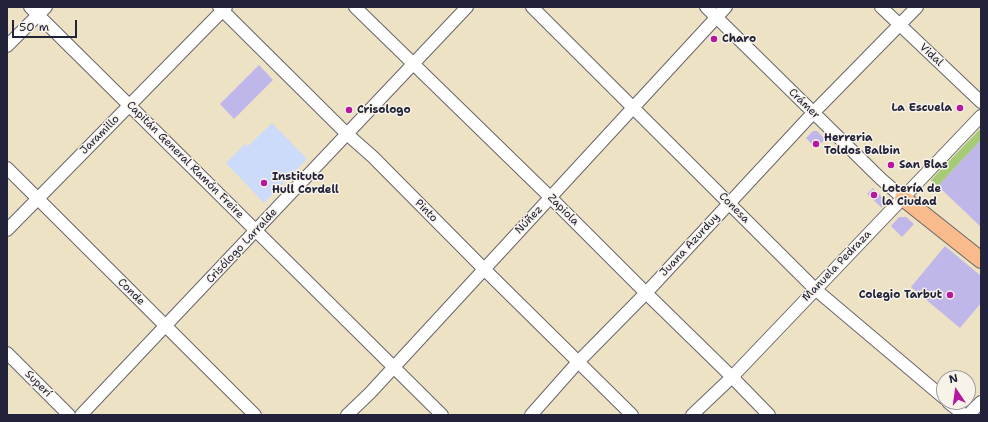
<!DOCTYPE html>
<meta charset="utf-8">
<style>
body{margin:0}
#map{position:relative;width:988px;height:422px;overflow:hidden;background:#eee2c4;font-family:"Shantell Sans",sans-serif}
canvas{display:block}
.frame{position:absolute;inset:0;border:8px solid #22223b;pointer-events:none}
.north{position:absolute;left:936px;top:370px;width:40px;height:40px;box-sizing:border-box;background:#f7f3e8;border:1px solid #a29fa3;border-radius:50%;rotate:347deg;font-size:11px;font-weight:700;line-height:16px;text-align:center;color:#22223b}
.north::after{content:'';display:block;margin:auto;width:14px;height:18px;background:#b5179e;clip-path:polygon(50% 0,100% 100%,50% 72%,0 100%)}
.scale{position:absolute;left:12px;top:20px;width:65px;height:18px;box-sizing:border-box;border:2px solid #22223b;border-top:0;padding-left:5px;font-size:12px;line-height:14px;white-space:nowrap;color:#22223b;-webkit-text-stroke:3px #f7f3e8;paint-order:stroke}
</style>
<div id="map">
<canvas width="988" height="422"></canvas>
<div class="frame"></div>
<div class="north">N</div>
<div class="scale">50 m</div>
</div>
<script>
const context = document.querySelector('canvas').getContext('2d');
context.lineJoin = 'round';
function fill(path, color) { context.fillStyle = color; context.fill(path, 'evenodd'); }
const shape = rows => new Path2D(rows.map(r => 'M' + r).join(''));
function trace(path, color, width, dash) { context.strokeStyle = color; context.lineWidth = width; context.lineCap = dash ? 'butt' : 'round'; context.setLineDash(dash || []); context.stroke(path); }
function write(font, color, halo, rows, align = 'center') {
  context.font = font + ' "Shantell Sans",sans-serif'; context.lineWidth = 3; context.setLineDash([]); context.textBaseline = 'middle'; context.strokeStyle = halo; context.fillStyle = color; for (const [text, x, y, turn = 0] of rows) {
    context.save(); context.translate(x, y); context.rotate((+turn || 0) * Math.PI / 180); context.textAlign = isNaN(turn) ? turn : align; if (halo) context.strokeText(text, 0, 0); context.fillText(text, 0, 0); context.restore();
  }
}
fill(shape([
 [272,123,307,159,264,203,226,163,245,144,248,146]
]), '#ccdbfa');
fill(shape([
 [981,128,981,140,938,186,931,180]
]), '#a5cb76');
fill(shape([
 [259,65,273,80,234,119,220,104],
 [813,131,817,131,825,139,816,149,806,138],
 [981,140,981,227,938,186],
 [873,188,882,197,882,208,867,194],
 [899,217,906,217,914,224,902,237,891,226],
 [945,246,981,276,981,303,960,328,911,287]
]), '#bfb6e9');
const minor = shape([
 [30,7,442,415],
 [219,7,347,134,373,157,484,269,632,415],
 [355,7,551,198,646,293,732,377,769,415],
 [532,7,815,289,944,398],
 [706,7,881,179,903,198],
 [881,7,981,102],
 [7,46,46,7],
 [7,168,255,415],
 [7,230,226,7],
 [7,353,69,415],
 [948,402,964,415],
 [81,415,467,7],
 [347,415,370,393,726,7],
 [531,415,578,362,646,293,813,113,917,7],
 [692,415,732,377,981,116],
 [968,415,981,402]
]);
const major = shape([
 [903,198,981,260]
]);
trace(minor, '#69656b', 14);
trace(major, '#69656b', 18);
trace(minor, '#fff', 12);
trace(major, '#fabb8c', 16);
for (const [x, y, r, color] of [
 [714,39,4,"#b5179e"],
 [960,108,4,"#b5179e"],
 [349,110,4,"#b5179e"],
 [816,144,4,"#b5179e"],
 [891,165,4,"#b5179e"],
 [264,183,4,"#b5179e"],
 [874,195,4,"#b5179e"],
 [950,295,4,"#b5179e"]
]) { const dot = new Path2D(); dot.arc(x, y, r, 0, 2 * Math.PI); context.fillStyle = color; context.fill(dot); trace(dot, '#f7f3e8', 1.5); }
write('bold 11px', '#22223b', '#f7f3e8', [
 ["Charo",722,39],
 ["La Escuela",952,108,"right"],
 ["Crisologo",357,110],
 ["Herreria",824,138],
 ["Toldos Balbin",824,151],
 ["San Blas",899,165],
 ["Instituto",272,177],
 ["Hull Cordell",272,190],
 ["Lotería de",882,189],
 ["la Ciudad",882,202],
 ["Colegio Tarbut",942,295,"right"]
], 'left');
write('11px', '#22223b', '#f7f3e8', [
 ["Vidal",931,55,43],
 ["Crámer",804,104,44],
 ["Jaramillo",100,135,-45],
 ["Capitán General Ramón Freire",185,160,45],
 ["Conesa",734,208,45],
 ["Zapiola",563,210,45],
 ["Pinto",426,211,45],
 ["Núñez",529,220,-47],
 ["Juana Azurduy",690,245,-47],
 ["Crisólogo Larralde",242,246,-47],
 ["Manuela Pedraza",837,266,-46],
 ["Conde",131,292,45],
 ["Superí",38,384,45]
]);
</script>
